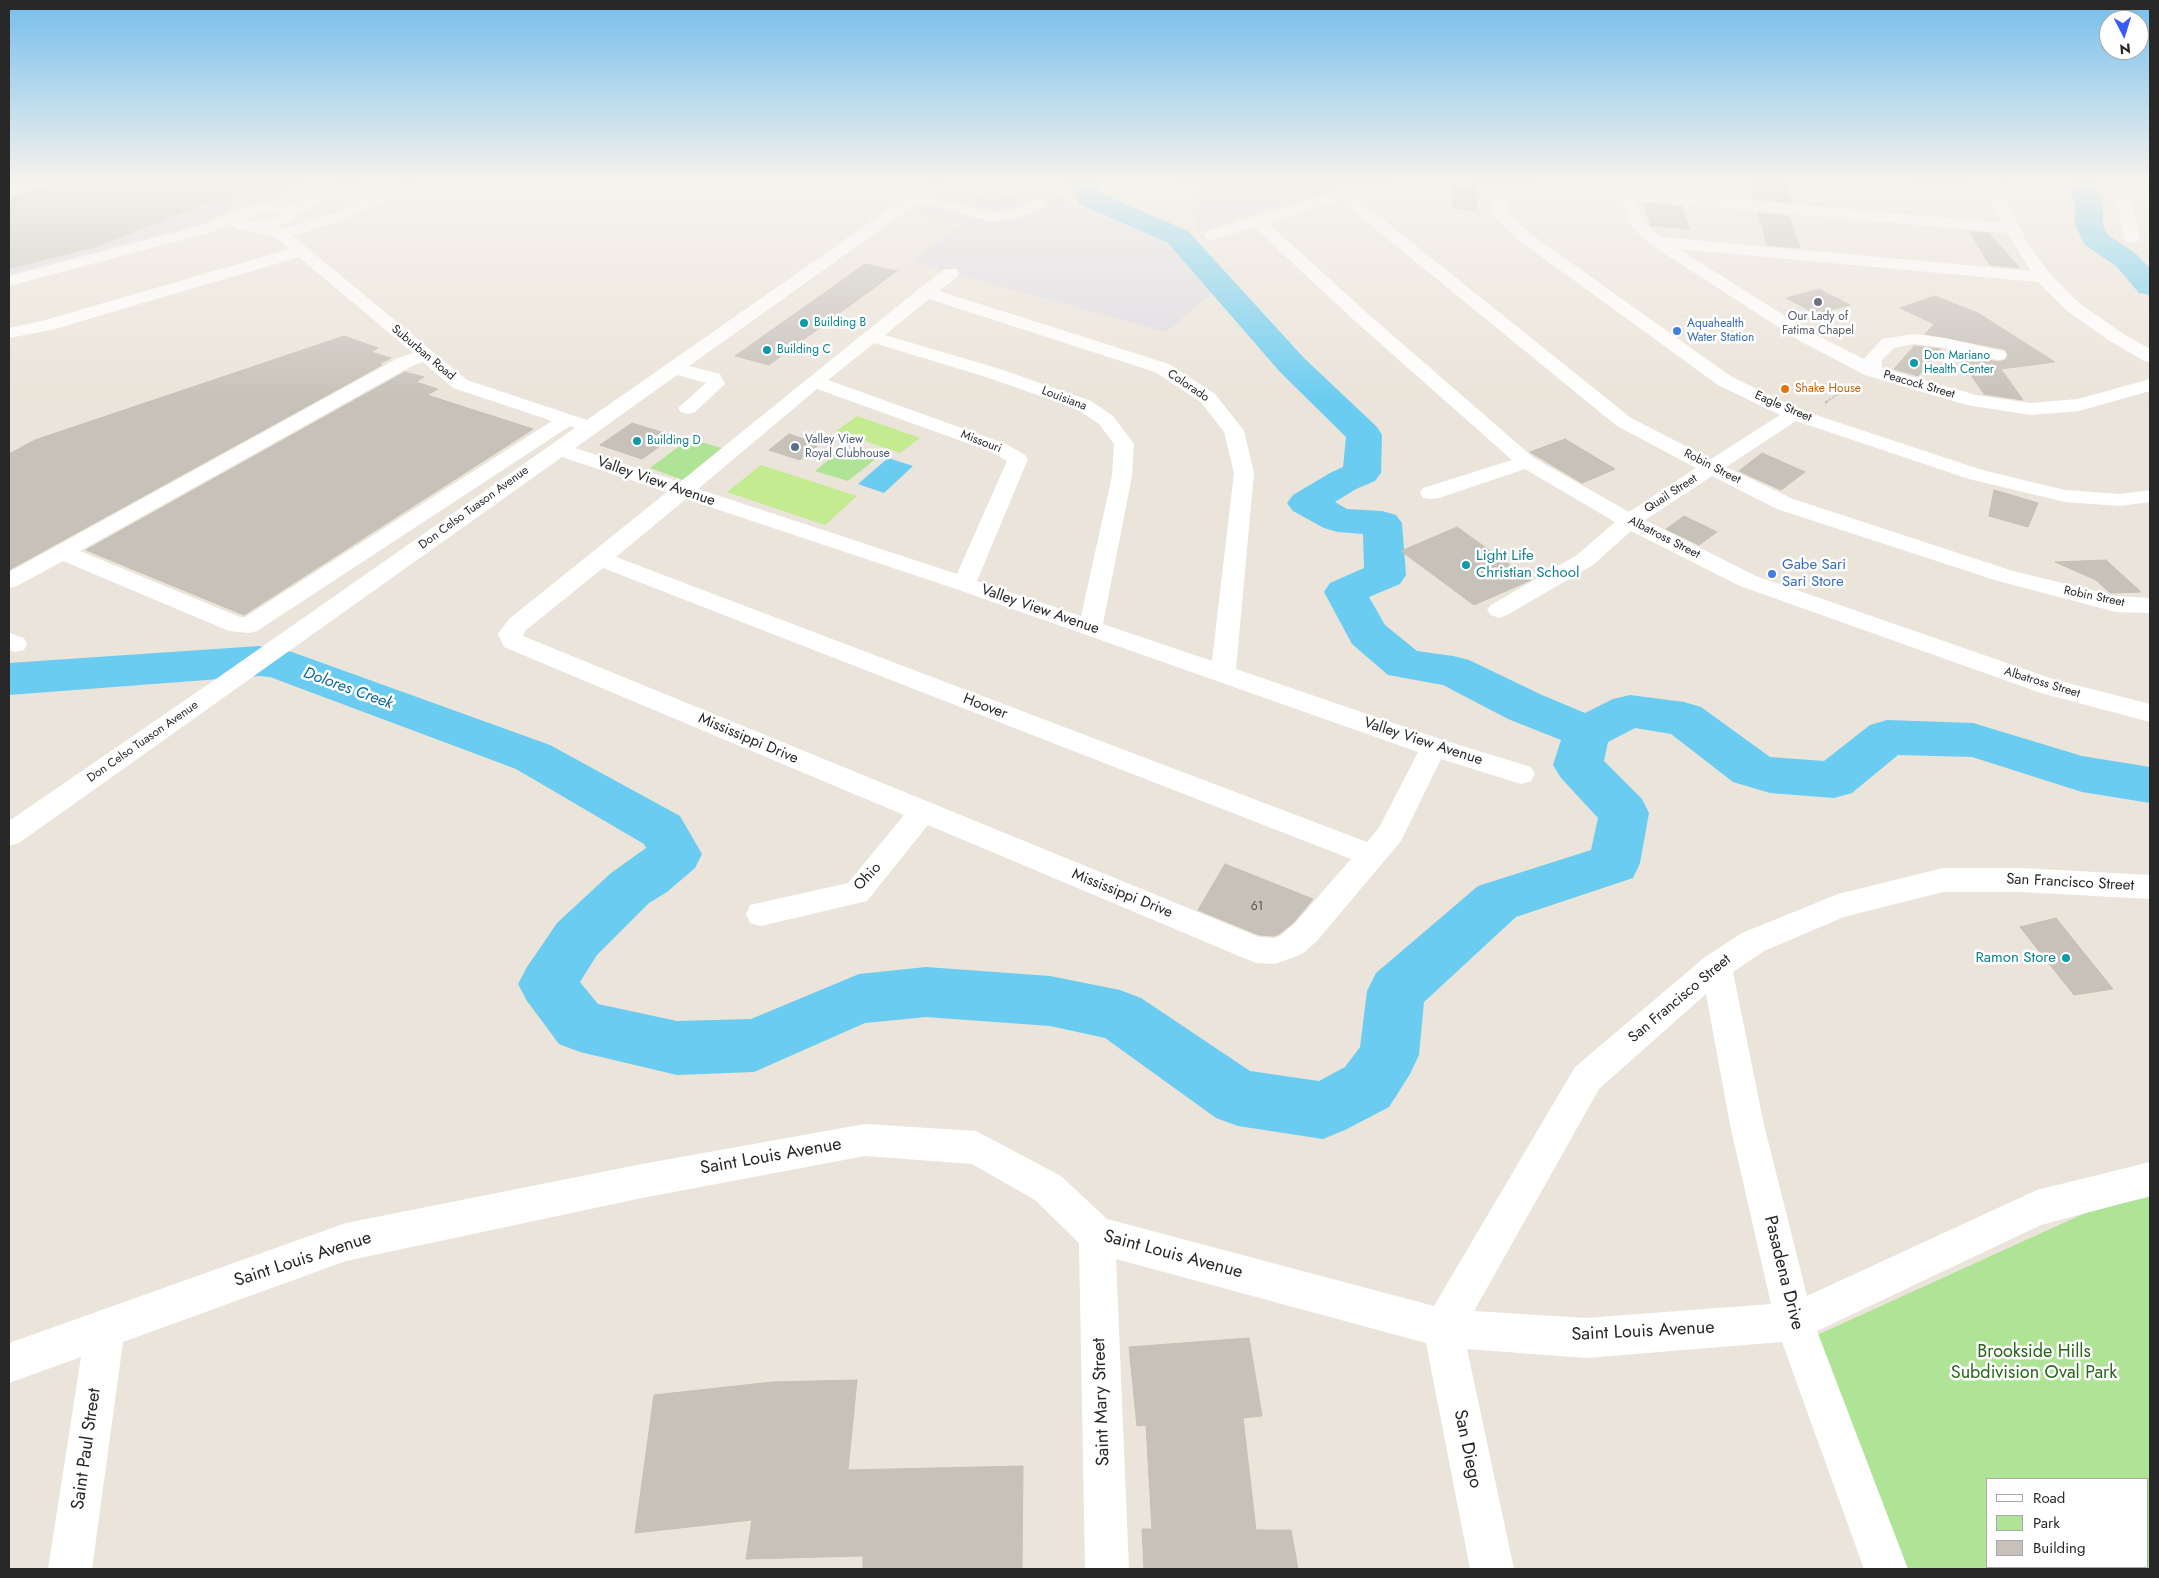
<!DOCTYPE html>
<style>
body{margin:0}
#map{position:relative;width:2159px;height:1578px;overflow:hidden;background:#ebe4da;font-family:Jost,sans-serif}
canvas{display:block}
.frame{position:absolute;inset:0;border:10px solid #282828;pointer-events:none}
.legend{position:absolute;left:1986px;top:1478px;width:162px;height:90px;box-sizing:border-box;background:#fff;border:1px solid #a9a9a9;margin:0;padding:6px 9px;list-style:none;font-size:15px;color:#282828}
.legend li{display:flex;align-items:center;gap:10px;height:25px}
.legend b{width:25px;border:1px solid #a9a9a9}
.north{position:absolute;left:2099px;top:10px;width:50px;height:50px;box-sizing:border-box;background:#fff;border:1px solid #a9a9a9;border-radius:50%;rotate:175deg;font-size:14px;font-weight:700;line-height:20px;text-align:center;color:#282828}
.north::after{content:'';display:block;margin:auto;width:18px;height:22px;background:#365afc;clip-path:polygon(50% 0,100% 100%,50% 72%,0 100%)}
</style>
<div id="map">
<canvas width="2159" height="1578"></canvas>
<div class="frame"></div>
<ul class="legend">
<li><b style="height:6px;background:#fff"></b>Road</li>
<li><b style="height:14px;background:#afe395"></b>Park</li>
<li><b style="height:14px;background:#c6c1b9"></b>Building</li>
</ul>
<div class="north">N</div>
</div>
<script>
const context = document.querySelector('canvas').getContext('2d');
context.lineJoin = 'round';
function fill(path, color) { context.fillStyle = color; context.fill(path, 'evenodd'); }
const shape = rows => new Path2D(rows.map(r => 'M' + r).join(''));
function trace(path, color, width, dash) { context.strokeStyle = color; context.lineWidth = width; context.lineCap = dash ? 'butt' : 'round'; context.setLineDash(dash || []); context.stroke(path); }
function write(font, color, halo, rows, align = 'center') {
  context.font = font + ' Jost,sans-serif'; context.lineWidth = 5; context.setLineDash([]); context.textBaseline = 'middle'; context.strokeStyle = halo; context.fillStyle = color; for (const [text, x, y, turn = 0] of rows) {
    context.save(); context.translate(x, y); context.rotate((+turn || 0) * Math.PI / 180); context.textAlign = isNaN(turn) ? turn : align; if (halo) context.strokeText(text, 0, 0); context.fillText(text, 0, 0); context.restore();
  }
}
fill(shape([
 [9,181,306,181,271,197,237,206,200,224,9,274],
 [1172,181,1368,181,1196,232,1193,195,1201,190],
 [949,189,994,199,1043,190,1169,244,1212,293,1166,332,912,262,960,225,914,215]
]), '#dddbe3');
fill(shape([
 [689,439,722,448,683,480,650,468],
 [844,447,878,457,848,481,815,471],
 [2150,1197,2150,1569,1902,1569,1815,1336,2092,1210],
 [1988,1479,2148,1479,2148,1567,1988,1567]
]), '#afe395');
fill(shape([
 [857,416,920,438,900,453,836,431],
 [761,465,857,496,825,525,727,492]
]), '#c4eb90');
fill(shape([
 [888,458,913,466,884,493,858,484]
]), '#6accf0');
fill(shape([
 [1069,181,1096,181,1100,193,1188,231,1304,358,1377,427,1382,435,1381,473,1375,481,1356,489,1335,502,1347,509,1382,511,1396,515,1402,523,1406,575,1400,584,1369,597,1385,625,1417,651,1453,656,1469,660,1542,695,1585,713,1613,699,1630,695,1684,702,1701,707,1770,757,1824,761,1870,725,1887,720,1973,723,2082,756,2150,767,2150,803,2082,792,1972,757,1898,755,1852,793,1834,798,1770,793,1733,782,1671,734,1635,728,1608,742,1604,761,1642,799,1649,813,1640,863,1633,878,1516,917,1424,1002,1419,1055,1410,1074,1389,1107,1345,1130,1323,1139,1238,1126,1216,1118,1105,1038,1050,1026,926,1017,865,1023,754,1072,677,1075,580,1052,559,1044,527,1001,518,984,527,967,557,923,611,873,646,848,644,844,516,769,270,677,259,676,9,695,9,663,259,646,292,652,550,745,680,816,702,854,695,868,667,892,649,903,597,955,580,982,598,1004,677,1021,751,1019,859,974,926,967,1050,976,1120,990,1141,998,1250,1071,1319,1081,1345,1067,1360,1047,1367,991,1376,973,1478,886,1591,850,1598,818,1561,778,1553,765,1561,740,1508,719,1443,685,1388,675,1352,644,1324,592,1330,583,1364,568,1363,534,1338,532,1324,528,1293,511,1287,503,1293,495,1330,473,1343,467,1346,437,1280,372,1168,243,1079,204,1069,181],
 [2069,181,2095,181,2103,206,2103,225,2107,234,2136,254,2150,268,2150,295,2139,293,2116,266,2085,245,2075,225,2075,206,2069,181]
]), '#6accf0');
const building = shape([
 [59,181,256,181,256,183,95,247,9,268,9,200,59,181],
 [1752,181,1784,181,1793,203,1754,199,1751,189,1754,189,1752,181],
 [1452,186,1476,187,1477,210,1453,208,1452,186],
 [1644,203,1682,206,1690,229,1651,226,1644,203],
 [1758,213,1789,216,1800,248,1767,245,1758,213],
 [1969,232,1989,233,2020,268,1990,265,1969,232],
 [865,264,897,271,769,365,735,356,865,264],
 [1819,289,1850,305,1816,314,1786,298,1819,289],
 [1935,296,1978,313,2055,362,2001,369,2023,400,1984,394,1955,352,1998,362,2006,360,2008,354,2004,349,1925,334,1934,324,1900,308,1935,296],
 [344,336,378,348,371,352,391,358,379,364,382,365,9,570,9,454,35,440,344,336],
 [1914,346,1941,349,1918,376,1894,369,1914,346],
 [405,372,424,377,416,382,438,389,427,395,533,429,244,615,86,550,405,372],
 [632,423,674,436,642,459,600,445,632,423],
 [789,434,820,444,800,460,769,450,789,434],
 [1565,439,1615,469,1582,483,1530,452,1565,439],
 [1762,453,1805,472,1781,490,1739,471,1762,453],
 [1994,490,2038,503,2028,527,1989,516,1994,490],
 [1684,516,1717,532,1699,545,1666,529,1684,516],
 [1457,527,1531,580,1474,605,1401,551,1457,527],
 [2106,560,2141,592,2110,593,2096,580,2055,562,2106,560],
 [1225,864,1313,899,1294,922,1279,934,1274,936,1259,935,1198,910,1225,864],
 [2056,918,2113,989,2074,995,2020,927,2056,918],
 [1249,1338,1262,1416,1243,1418,1256,1530,1291,1530,1298,1569,1144,1569,1142,1529,1152,1529,1146,1425,1137,1426,1129,1347,1249,1338],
 [857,1380,848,1470,1023,1466,1022,1569,863,1569,863,1556,746,1559,752,1520,635,1533,654,1395,772,1382,857,1380]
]);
fill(building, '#c6c1b9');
trace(building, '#c6c0b3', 1);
trace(shape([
 [1826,402,1853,384]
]), '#c7c7c7', 2, [2.5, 1]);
trace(shape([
 [1825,403,1828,401]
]), '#c7c7c7', 2.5, [3, 2]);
fill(shape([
 [27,181,48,181,46,184,9,198,9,189,27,181],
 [342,181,362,181,360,184,298,214,294,220,275,227,282,229,333,214,400,181,420,181,418,184,343,220,293,236,467,380,587,420,929,181,946,181,928,196,992,212,1011,211,1035,200,1045,200,1048,203,1045,206,1019,218,992,222,919,202,689,366,720,374,725,384,695,412,688,414,681,412,678,408,706,383,677,375,575,448,680,482,920,288,945,269,957,269,959,273,957,277,939,291,1169,364,1215,394,1241,427,1244,431,1254,473,1236,669,1443,740,1531,767,1535,774,1531,781,1521,784,1441,759,1401,841,1317,941,1302,954,1275,964,1257,963,1246,959,928,825,867,901,761,926,750,923,746,914,750,905,848,883,904,815,504,647,498,634,509,619,667,492,562,457,19,843,9,846,9,821,216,679,575,428,570,426,257,631,249,633,229,631,63,561,17,586,9,588,9,572,398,358,413,353,299,257,51,330,9,338,9,328,42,321,290,249,276,237,236,229,231,224,211,232,9,286,9,276,199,226,248,207,281,201,292,205,342,181],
 [279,211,283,214,274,218,255,222,245,220,256,214,279,211],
 [929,299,1155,372,1201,402,1224,432,1234,473,1212,661,1103,624,1132,476,1134,444,1113,416,1091,401,1000,369,885,335,929,299],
 [874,343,986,377,1077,409,1099,424,1114,444,1112,476,1081,616,977,581,1028,459,1025,455,1006,444,828,380,874,343],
 [423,362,453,388,552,421,245,617,240,617,80,551,412,366,423,362],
 [817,389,992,452,1007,461,957,574,698,489,817,389],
 [686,499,956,589,1418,752,1380,826,1367,842,616,557,686,499],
 [603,568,1351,859,1295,923,1280,936,1274,938,1259,937,523,636,525,631,603,568],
 [1369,181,1393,181,1391,184,1354,196,1631,418,1711,459,1780,415,1718,385,1520,241,1493,215,1490,205,1495,193,1499,188,1474,185,1467,181,1529,181,2002,223,1992,205,1992,193,1908,185,1901,181,1964,181,1996,184,1999,181,2016,181,2007,190,2008,205,2027,242,2049,273,2079,303,2122,333,2150,349,2150,362,2144,361,2110,341,2067,311,2038,282,1679,249,1812,333,1864,359,1882,339,1914,334,1945,338,1998,350,2004,351,2007,355,2004,359,1998,360,1945,348,1914,344,1894,348,1882,360,1882,368,1976,395,2030,403,2078,399,2150,379,2150,391,2079,411,2030,415,1967,405,1865,375,1800,341,1650,244,1631,226,1620,198,1514,189,1509,194,1506,205,1508,213,1532,235,1732,377,1801,410,1982,470,2065,490,2120,494,2150,490,2150,502,2120,506,2065,502,1969,479,1796,421,1726,467,1793,499,2013,571,2116,596,2150,598,2150,613,2116,612,1998,581,1777,509,1712,476,1645,520,1756,576,2056,680,2150,704,2150,722,2041,693,1740,586,1631,531,1593,565,1507,615,1499,618,1491,615,1487,610,1491,605,1577,555,1615,522,1525,469,1439,498,1431,499,1423,498,1420,493,1423,488,1512,460,1355,321,1254,227,1212,240,1206,238,1204,235,1206,232,1369,181],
 [1340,200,1617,426,1696,468,1629,512,1534,458,1367,313,1268,223,1340,200],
 [1635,200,2007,233,2031,271,1661,237,1645,223,1635,200],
 [2129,183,2150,185,2150,193,2130,192,2140,238,2138,241,2132,243,2126,241,2124,238,2115,189,2117,186,2129,183],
 [9,633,24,638,27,644,24,650,15,652,9,650,9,633],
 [1943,868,2022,868,2150,875,2150,899,2022,892,1943,892,1844,917,1764,951,1733,972,1764,1125,1807,1296,2037,1190,2150,1162,2150,1196,2041,1225,1817,1331,1908,1569,1864,1569,1782,1342,1586,1358,1467,1349,1514,1569,1470,1569,1426,1343,1116,1259,1129,1569,1085,1569,1079,1243,1035,1200,972,1164,865,1156,642,1198,346,1261,123,1342,92,1569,48,1569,81,1357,9,1383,9,1343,346,1223,642,1164,865,1124,976,1131,1061,1176,1107,1219,1434,1306,1575,1067,1705,957,1742,933,1838,894,1943,868],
 [1706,994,1730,1125,1771,1304,1586,1318,1474,1311,1599,1089,1706,994]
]), '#fff');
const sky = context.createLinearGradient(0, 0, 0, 402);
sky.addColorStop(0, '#75beeb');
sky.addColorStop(0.45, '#f6f3ee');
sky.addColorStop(1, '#f6f3ee00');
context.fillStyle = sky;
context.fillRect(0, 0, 2159, 402);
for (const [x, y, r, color] of [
 [1818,302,5,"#6b7280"],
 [804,323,5,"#0f9aa8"],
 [1677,331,5,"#3f7fe0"],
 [767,350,5,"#0f9aa8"],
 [1914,363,5,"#0f9aa8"],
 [1785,389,5,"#e8710a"],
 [637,441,5,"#0f9aa8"],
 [795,447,5,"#5c6f8a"],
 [1466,565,5,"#0f9aa8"],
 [1772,574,5,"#3f7fe0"],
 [2066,958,5,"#0f9aa8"]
]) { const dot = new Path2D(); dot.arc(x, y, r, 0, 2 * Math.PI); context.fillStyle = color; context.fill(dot); trace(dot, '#fff', 2); }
write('12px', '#5b616d', '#fff', [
 ["Our Lady of",1818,317],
 ["Fatima Chapel",1818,331]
]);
write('12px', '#0d838f', '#fff', [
 ["Building B",814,323],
 ["Building C",777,350],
 ["Don Mariano",1924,356],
 ["Health Center",1924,370],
 ["Building D",647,441]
], 'left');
write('12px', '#366cbe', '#fff', [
 ["Aquahealth",1687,324],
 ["Water Station",1687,338]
], 'left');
write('12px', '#282828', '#fff', [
 ["Suburban Road",423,353,40],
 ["Peacock Street",1919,385,16],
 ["Colorado",1188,386,34],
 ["Louisiana",1064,399,21],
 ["Eagle Street",1783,407,23],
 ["Missouri",981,442,21],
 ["Robin Street",1712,467,27],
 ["Quail Street",1671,494,-33],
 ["Don Celso Tuason Avenue",474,508,-36],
 ["Albatross Street",1664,538,27],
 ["Robin Street",2094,597,12],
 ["Albatross Street",2042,683,17],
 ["Don Celso Tuason Avenue",143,742,-35]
]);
write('12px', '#c56008', '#fff', [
 ["Shake House",1795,389]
], 'left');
write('12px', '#4e5e75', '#fff', [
 ["Valley View",805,440],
 ["Royal Clubhouse",805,454]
], 'left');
write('12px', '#504e4c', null, [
 ["61",1257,907]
]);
write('15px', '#282828', '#fff', [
 ["Valley View Avenue",656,482,19],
 ["Valley View Avenue",1040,610,19],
 ["Hoover",985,707,21],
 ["Mississippi Drive",748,739,23],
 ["Valley View Avenue",1423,742,18],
 ["Ohio",868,877,-47],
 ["San Francisco Street",2070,883,3],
 ["Mississippi Drive",1122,894,22],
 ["San Francisco Street",1680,999,-40]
]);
write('15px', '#0d838f', '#fff', [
 ["Light Life",1476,556],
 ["Christian School",1476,573],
 ["Ramon Store",2056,958,"right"]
], 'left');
write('15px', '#366cbe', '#fff', [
 ["Gabe Sari",1782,565],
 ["Sari Store",1782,582]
], 'left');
write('italic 16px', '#0b699a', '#fff', [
 ["Dolores Creek",348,689,20]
]);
write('18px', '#282828', '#fff', [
 ["Saint Louis Avenue",771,1157,-10],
 ["Saint Louis Avenue",1173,1255,15],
 ["Saint Louis Avenue",303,1260,-18],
 ["Pasadena Drive",1783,1273,76],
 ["Saint Louis Avenue",1643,1332,-3],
 ["Saint Mary Street",1102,1402,-92],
 ["Saint Paul Street",87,1449,-82],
 ["San Diego",1467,1449,78]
]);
write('18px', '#286618', '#fff', [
 ["Brookside Hills",2034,1353],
 ["Subdivision Oval Park",2034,1374]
]);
</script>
